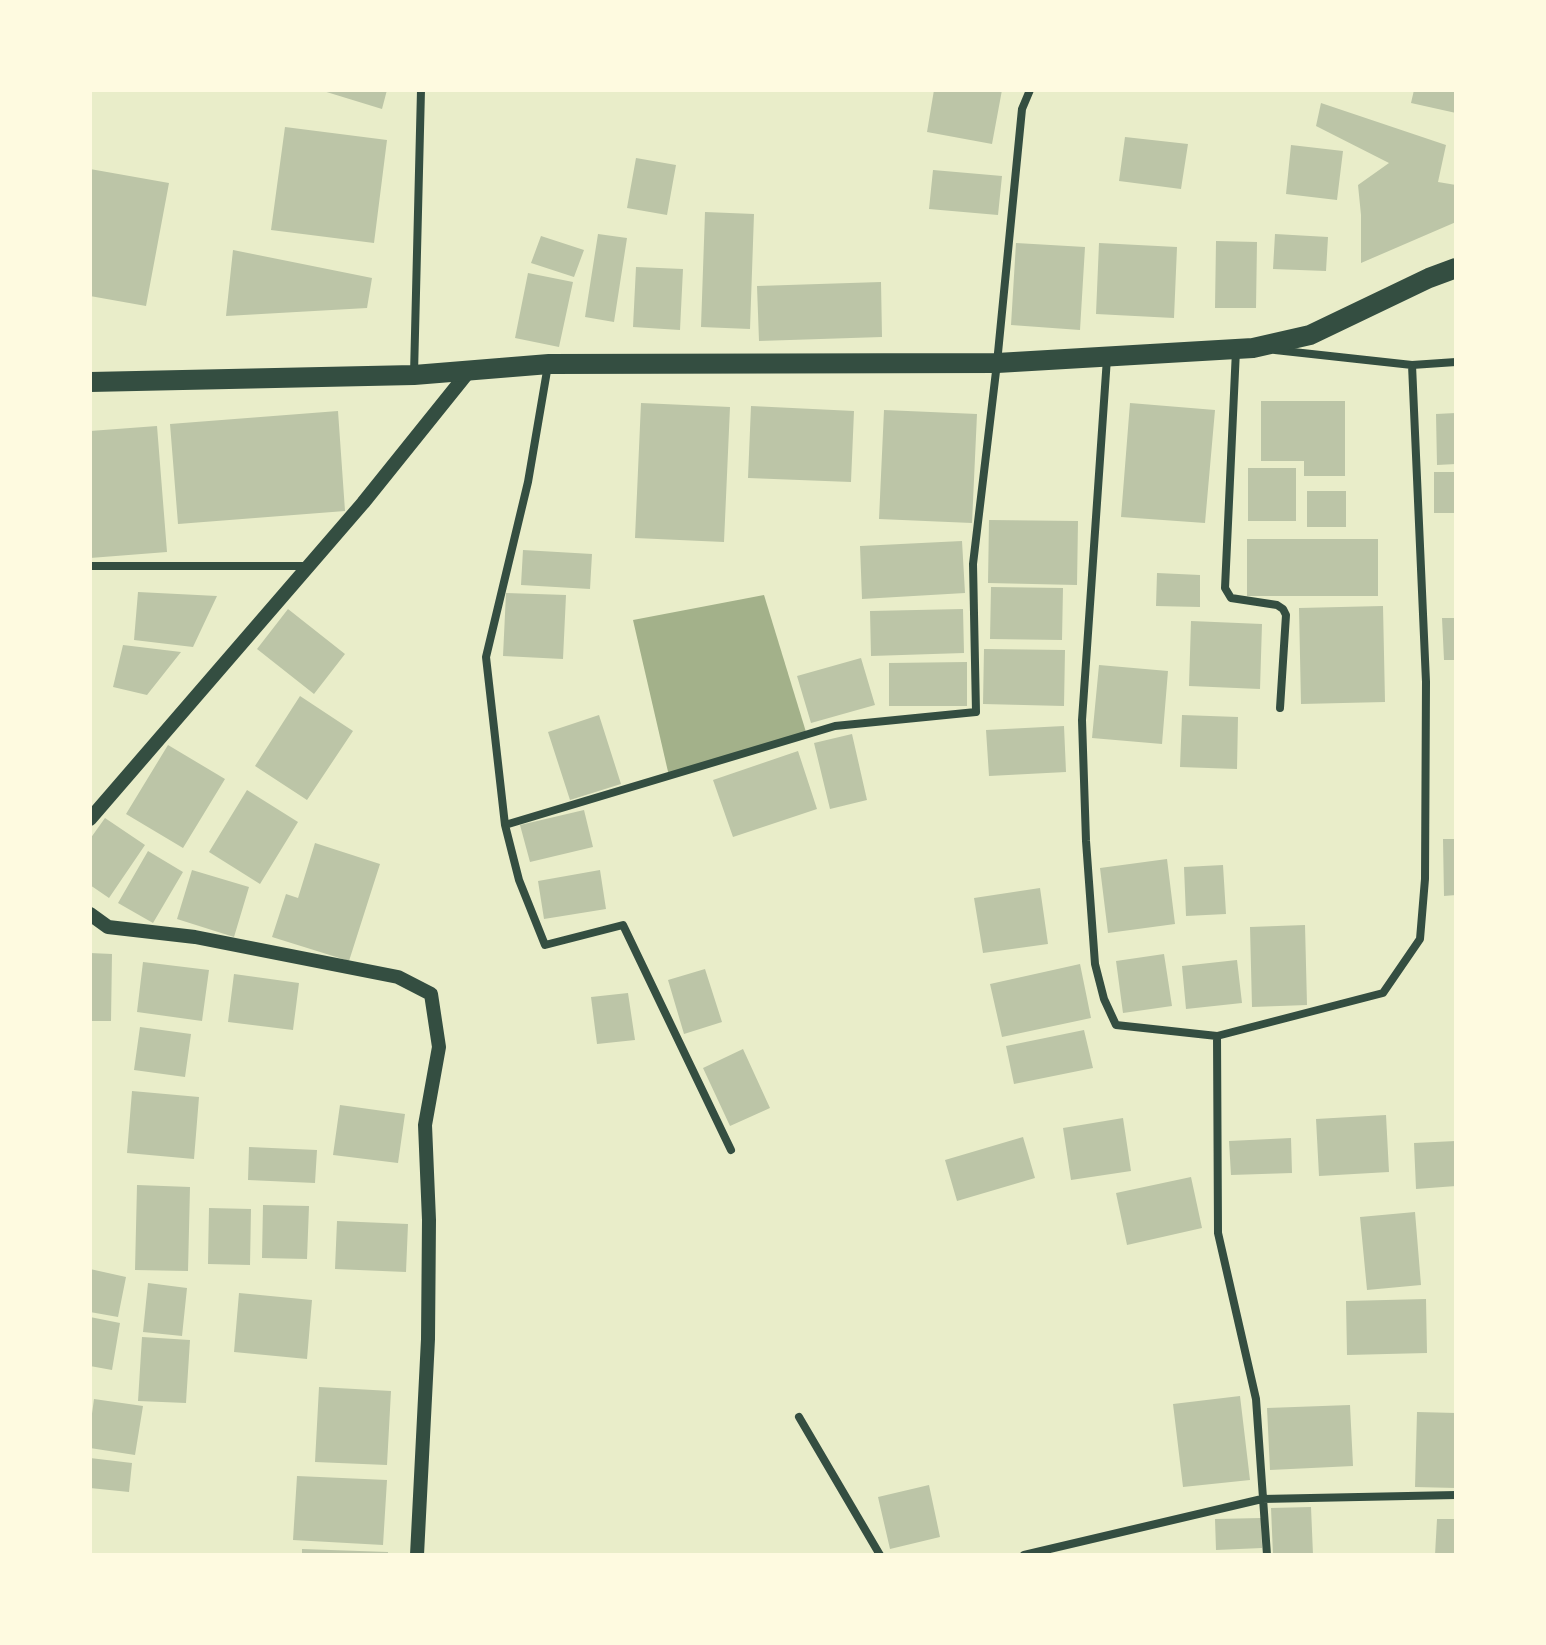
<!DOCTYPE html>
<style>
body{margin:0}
#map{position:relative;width:1546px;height:1645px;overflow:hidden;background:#e9edc9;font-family:"Varela Round",sans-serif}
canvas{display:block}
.frame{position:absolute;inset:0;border:92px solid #fefae0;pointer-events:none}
</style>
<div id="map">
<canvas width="1546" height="1645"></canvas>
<div class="frame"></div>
</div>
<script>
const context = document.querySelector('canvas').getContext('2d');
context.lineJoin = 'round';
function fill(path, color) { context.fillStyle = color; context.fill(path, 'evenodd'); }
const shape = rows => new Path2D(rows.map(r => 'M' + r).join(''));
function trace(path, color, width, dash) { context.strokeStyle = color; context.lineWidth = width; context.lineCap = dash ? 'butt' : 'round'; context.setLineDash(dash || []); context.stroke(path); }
fill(shape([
 [764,595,806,732,669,776,633,620]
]), '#a3b18a');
fill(shape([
 [320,90,387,90,382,109],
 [934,90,1002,90,992,144,927,132],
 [1414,90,1456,90,1456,113,1411,103],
 [1321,103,1446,145,1438,182,1456,185,1456,222,1361,263,1361,215,1358,185,1389,163,1316,126],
 [285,127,387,140,374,243,271,230],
 [1125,137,1188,144,1181,189,1119,181],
 [1291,145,1343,151,1337,200,1286,194],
 [636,158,676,165,667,215,627,208],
 [90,169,169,183,146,306,90,296],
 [933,170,1002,176,998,215,929,209],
 [705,212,754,214,750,329,701,327],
 [598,234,627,238,614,322,585,317],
 [1275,234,1328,237,1326,271,1273,269],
 [541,236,584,250,574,277,531,263],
 [1216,241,1257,242,1256,308,1215,308],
 [1016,243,1085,247,1080,330,1011,325],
 [1099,243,1177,247,1174,318,1096,314],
 [233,250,372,278,367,308,226,316],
 [636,267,683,269,680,330,633,327],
 [528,273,573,282,559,347,515,338],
 [881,282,882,337,759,341,757,286],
 [1261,401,1345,401,1345,476,1304,476,1304,461,1261,461],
 [641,403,730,407,724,542,635,538],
 [1130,403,1215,410,1205,523,1121,517],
 [751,406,854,411,851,482,748,478],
 [884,410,977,414,972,523,879,519],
 [338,411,345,511,178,524,170,424],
 [1456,413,1456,464,1437,465,1436,414],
 [157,426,167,552,90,558,90,431],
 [1248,468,1296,468,1296,521,1248,521],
 [1434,472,1456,472,1456,513,1434,513],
 [1307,491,1346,491,1346,527,1307,527],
 [989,520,1078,521,1077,585,988,583],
 [1247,539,1378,539,1378,596,1247,596],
 [962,541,965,593,862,599,860,546],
 [523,550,592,554,590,589,521,585],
 [1157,573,1200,575,1200,607,1156,606],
 [991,587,1063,588,1062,640,990,639],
 [138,592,217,596,193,647,134,640],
 [506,593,566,595,563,659,503,656],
 [1383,606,1385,702,1301,704,1299,608],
 [288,609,345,654,314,694,257,649],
 [963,609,964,653,871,656,870,611],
 [1442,618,1456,618,1456,660,1444,660],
 [1191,621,1262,624,1260,689,1189,686],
 [123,645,181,652,147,695,113,687],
 [984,649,1065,650,1064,706,983,704],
 [861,658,875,705,811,723,797,676],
 [967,662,967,706,889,706,889,663],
 [1099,665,1168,671,1162,744,1092,738],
 [300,696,353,731,307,800,255,766],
 [599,715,621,784,570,800,548,732],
 [1182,715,1238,717,1237,769,1180,767],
 [1064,726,1066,772,989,776,986,730],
 [852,734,867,800,830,809,814,743],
 [168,745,225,779,183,848,126,814],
 [798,751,817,809,733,837,713,780],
 [247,790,298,822,260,884,209,852],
 [584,810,593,847,530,862,520,825],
 [105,818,145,845,109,898,90,885,90,839],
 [1443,839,1456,839,1456,895,1444,896],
 [315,843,380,864,349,961,272,937,286,894,298,898],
 [148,851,183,872,153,923,118,903],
 [1167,859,1175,924,1108,933,1100,868],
 [1223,865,1226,914,1186,916,1184,867],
 [192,870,249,887,234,937,177,919],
 [600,870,606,909,544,919,538,881],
 [1040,888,1048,944,983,953,974,898],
 [1305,925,1307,1005,1252,1007,1250,927],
 [90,953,112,954,111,1021,90,1021],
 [1164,954,1172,1006,1123,1013,1116,961],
 [1237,960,1242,1003,1186,1009,1182,966],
 [143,962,209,970,202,1021,137,1012],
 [1080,964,1091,1018,1002,1037,990,984],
 [705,969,722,1022,684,1034,668,980],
 [234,974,299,983,293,1030,228,1022],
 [628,993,635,1040,597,1044,591,997],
 [140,1027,191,1034,185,1077,134,1070],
 [1084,1030,1093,1068,1014,1084,1006,1046],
 [743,1049,770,1108,730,1126,703,1068],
 [132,1091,199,1097,194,1159,127,1153],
 [340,1105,405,1114,398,1163,333,1155],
 [1386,1115,1389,1172,1319,1176,1316,1119],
 [1123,1118,1131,1171,1071,1180,1063,1128],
 [1023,1137,1035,1178,957,1201,945,1160],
 [1291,1138,1292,1173,1231,1175,1229,1141],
 [1456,1141,1456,1186,1416,1189,1414,1143],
 [249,1147,317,1150,315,1183,248,1180],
 [1191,1177,1202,1228,1127,1245,1116,1193],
 [137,1185,190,1187,188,1271,135,1270],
 [263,1205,309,1206,307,1259,262,1258],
 [209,1208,251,1209,250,1265,208,1264],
 [1415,1212,1421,1285,1367,1290,1360,1217],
 [337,1221,408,1224,406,1272,335,1269],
 [90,1269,126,1277,118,1317,90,1312],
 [148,1283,187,1288,182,1336,143,1332],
 [239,1293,312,1300,307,1359,234,1352],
 [1426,1299,1427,1353,1347,1355,1346,1301],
 [90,1317,120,1323,112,1370,90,1366],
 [142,1337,190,1340,186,1403,138,1401],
 [319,1387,391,1391,387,1465,315,1462],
 [1240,1396,1250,1480,1183,1487,1173,1404],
 [94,1399,143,1406,135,1455,90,1448,90,1428],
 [1350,1405,1353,1466,1270,1470,1267,1408],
 [1417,1412,1456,1413,1456,1488,1415,1487],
 [90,1458,132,1463,129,1492,90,1488],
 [297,1476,387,1480,383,1545,293,1540],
 [929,1485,940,1537,890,1549,878,1497],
 [1311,1507,1313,1555,1273,1555,1271,1508],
 [1261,1518,1262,1548,1216,1550,1215,1519],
 [1437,1519,1456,1519,1456,1555,1435,1555],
 [302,1549,388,1552,388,1555,302,1555]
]), '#bcc5a7');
trace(shape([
 [1236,350,1225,588,1231,598,1277,605,1283,609,1286,615,1280,708],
 [1107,358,1082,720,1086,841,1095,964,1104,999,1116,1025,1217,1036],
 [548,365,528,482,486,657,505,825,519,880,545,945,623,925,731,1150],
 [1412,365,1456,362],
 [414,374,421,90],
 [90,566,309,566],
 [505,825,835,726,976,712,973,564,997,363,1022,109,1030,90],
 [799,1417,880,1555],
 [1024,1555,1262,1499,1456,1495],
 [1267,1555,1256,1399,1218,1233,1217,1036,1383,993,1420,939,1425,879,1426,682,1412,365,1275,350]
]), '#344e41', 8);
trace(shape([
 [90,819,363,503,469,371],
 [90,914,108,927,195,937,398,977,431,994,439,1047,425,1125,429,1220,428,1339,417,1555]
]), '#344e41', 14);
trace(shape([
 [90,382,414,375,549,364,997,363,1253,348,1310,335,1429,278,1456,268]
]), '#344e41', 20);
</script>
